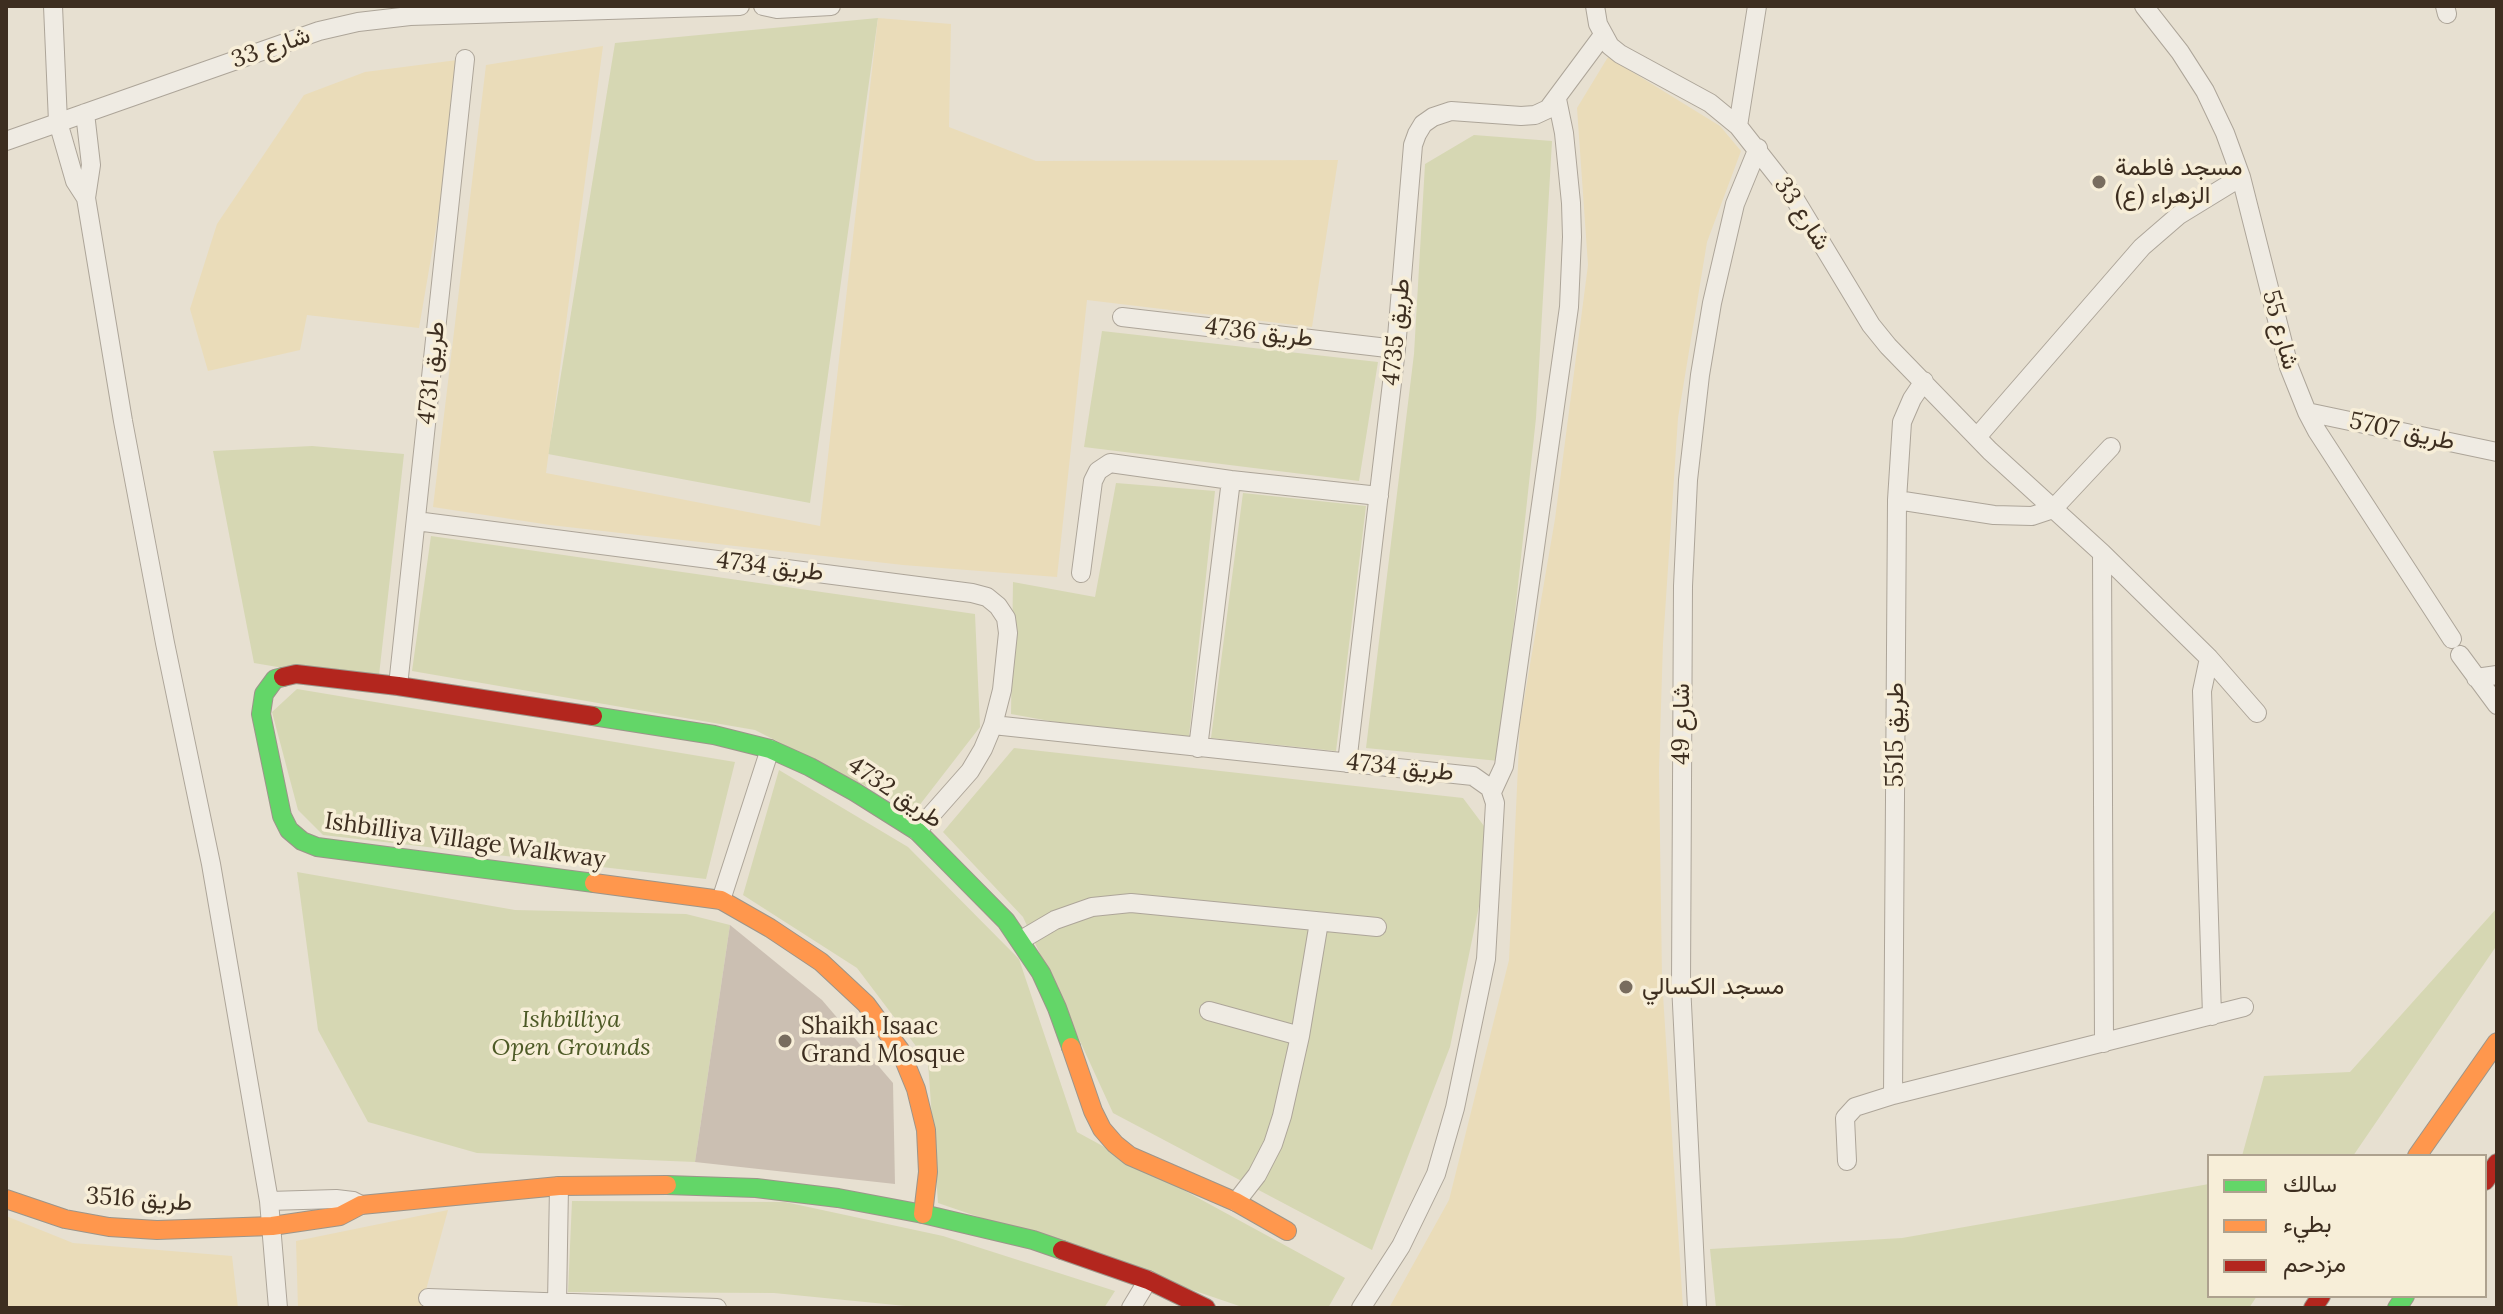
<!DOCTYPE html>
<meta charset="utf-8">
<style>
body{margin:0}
#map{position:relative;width:2503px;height:1314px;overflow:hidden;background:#e7e0d1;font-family:Lora,Vazirmatn,serif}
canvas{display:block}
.frame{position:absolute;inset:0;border:8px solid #3d2e20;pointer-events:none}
.legend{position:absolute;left:2207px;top:1154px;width:280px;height:144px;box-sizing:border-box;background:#f7eed8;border:2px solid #ada18e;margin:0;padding:10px 14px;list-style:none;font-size:24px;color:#3d2e20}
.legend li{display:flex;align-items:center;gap:16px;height:40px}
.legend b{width:40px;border:2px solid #ada18e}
</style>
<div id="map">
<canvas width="2503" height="1314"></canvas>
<div class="frame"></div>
<ul class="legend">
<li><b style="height:10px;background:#63d668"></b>سالك</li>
<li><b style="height:10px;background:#ff974d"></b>بطيء</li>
<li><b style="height:10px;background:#b3261e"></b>مزدحم</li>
</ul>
</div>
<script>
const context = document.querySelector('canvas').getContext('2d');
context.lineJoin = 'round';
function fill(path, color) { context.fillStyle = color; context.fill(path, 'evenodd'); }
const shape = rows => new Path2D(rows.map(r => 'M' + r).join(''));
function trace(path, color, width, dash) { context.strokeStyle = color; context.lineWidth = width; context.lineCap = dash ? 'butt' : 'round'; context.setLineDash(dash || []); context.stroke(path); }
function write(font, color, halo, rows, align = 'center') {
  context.font = font + ' Lora,Vazirmatn,serif'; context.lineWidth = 7; context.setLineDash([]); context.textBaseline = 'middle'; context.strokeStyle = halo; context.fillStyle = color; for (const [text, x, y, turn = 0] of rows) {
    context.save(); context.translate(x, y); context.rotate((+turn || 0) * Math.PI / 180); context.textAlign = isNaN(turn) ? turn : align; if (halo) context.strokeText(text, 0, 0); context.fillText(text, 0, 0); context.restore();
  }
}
fill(shape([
 [878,18,810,503,548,454,615,43],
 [1474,135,1552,141,1536,418,1499,761,1366,748,1414,354,1425,164],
 [1102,331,1378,362,1359,481,1084,447],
 [312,446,404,454,378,684,254,663,213,451],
 [1116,483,1215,491,1188,746,1011,714,1013,582,1095,597],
 [1243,493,1366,506,1336,751,1211,738],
 [431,536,975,614,980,727,915,811,755,730,412,671],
 [297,689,735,762,706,879,323,835,298,810,272,712],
 [1014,748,1463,798,1493,838,1450,1047,1372,1250,1113,1113,1023,917,943,832],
 [779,770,908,847,1019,959,1077,1132,1345,1278,1328,1308,1245,1308,938,1203,928,1062,857,968,743,895],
 [297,872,515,910,686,914,730,925,695,1162,477,1153,368,1122,318,1030],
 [2497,908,2497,945,2353,1156,2242,1156,2264,1076,2350,1072],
 [2209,1184,2209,1296,2257,1296,2249,1308,1716,1308,1710,1249,1902,1238],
 [572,1201,785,1202,943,1236,1115,1291,1104,1308,926,1308,774,1293,568,1292]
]), '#d6d7b3');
fill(shape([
 [878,18,951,24,949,127,1036,161,1338,160,1312,327,1087,300,1057,577,903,565,550,525,433,507,486,65,603,46,546,473,820,526],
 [1608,57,1720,126,1741,151,1707,242,1678,418,1663,643,1659,769,1662,979,1683,1308,1389,1308,1449,1200,1509,960,1520,723,1555,519,1588,265,1577,108],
 [465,59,419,328,307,315,300,350,208,371,190,309,217,224,304,95,365,72],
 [448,1210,421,1308,298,1308,296,1241],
 [6,1216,73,1243,232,1256,238,1308,6,1308]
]), '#eadcb9');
fill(shape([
 [730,925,822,1000,893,1083,895,1184,695,1162]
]), '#cbbfb2');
const street = shape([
 [53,6,58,122,75,181,86,198],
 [763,6,777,9,831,6],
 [1595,6,1598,24,1610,46,1620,54,1710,103,1738,126,1793,196,1871,325,1888,346,1990,451,2102,553,2209,658,2257,713],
 [2144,6,2180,52,2205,91,2225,133,2241,177,2289,367,2307,412,2317,431,2452,639],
 [2445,6,2447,14],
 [85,113,91,165,86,198,123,421,165,643,211,864,269,1201,278,1308],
 [1738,126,1757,6],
 [6,141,319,31,358,22,410,16,740,6],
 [1122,317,1396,349],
 [2307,412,2497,452],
 [1977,437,2142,247,2179,215,2241,177],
 [1897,500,1994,515,2032,516,2053,509,2111,447],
 [416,521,972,593,987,597,998,606,1006,618,1008,633,1002,690,993,725,983,749,970,771,917,831],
 [2102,553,2104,1043],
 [1081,573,1093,481,1098,471,1110,463,1231,480,1379,496],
 [2460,655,2497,705],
 [2209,658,2202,691,2212,1016],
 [2476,678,2497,675],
 [398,686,465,59],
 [993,725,1473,776,1490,788,1495,803,1486,959,1455,1108,1436,1174,1401,1246,1361,1308],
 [1198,748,1231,480],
 [1347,763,1396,349,1413,145,1417,134,1423,124,1433,117,1451,111,1521,116,1535,115,1548,109,1603,35],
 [1492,792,1504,766,1569,307,1572,237,1571,203,1564,133,1557,99],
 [721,900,770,749],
 [1021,940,1055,920,1092,907,1131,903,1377,927],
 [1209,1011,1300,1036],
 [1893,1095,1897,500,1902,422,1912,399,1924,381],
 [1847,1161,1845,1118,1855,1107,1893,1095,2244,1007],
 [269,1201,336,1199,353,1201,361,1205],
 [1236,1202,1257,1175,1273,1144,1282,1116,1300,1036,1319,922],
 [428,1298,717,1308],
 [557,1304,559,1186],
 [1131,1308,1148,1280],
 [1697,1308,1681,984,1683,586,1688,480,1700,375,1712,303,1735,204,1758,148]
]);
const fast = shape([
 [283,677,275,679,264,694,261,714,282,816,289,830,302,841,317,847,594,883],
 [593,716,714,735,770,749,810,767,855,792,917,831,1006,921,1041,973,1057,1008,1071,1047],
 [667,1185,756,1188,838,1198,923,1214,1033,1240,1062,1250],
 [2397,1308,2405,1296]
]);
const slow = shape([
 [594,883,721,900,770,928,821,962,866,1004,900,1050,916,1089,926,1130,928,1172,923,1214],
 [1071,1047,1093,1111,1102,1129,1115,1144,1130,1156,1236,1202,1287,1231],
 [2417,1156,2497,1042],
 [6,1199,65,1219,109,1227,157,1230,272,1226,340,1216,361,1205,559,1186,667,1185]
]);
const jam = shape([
 [283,677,296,674,398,686,593,716],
 [2485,1181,2497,1163],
 [1062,1250,1148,1280,1206,1308],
 [2313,1308,2321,1296]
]);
trace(street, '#ada599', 20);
trace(fast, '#9c958a', 20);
trace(slow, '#9c958a', 20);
trace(jam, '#9c958a', 20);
trace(street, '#efebe3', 18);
trace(fast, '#63d668', 18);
trace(slow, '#ff974d', 18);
trace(jam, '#b3261e', 18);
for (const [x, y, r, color] of [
 [2099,182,8,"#786c5e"],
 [1626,987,8,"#786c5e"],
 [785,1041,8,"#786c5e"]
]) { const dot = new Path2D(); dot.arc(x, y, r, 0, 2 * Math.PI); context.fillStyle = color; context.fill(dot); trace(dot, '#f7eed8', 3); }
write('24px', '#3d2e20', '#f7eed8', [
 ["شارع 33",271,48,-19],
 ["شارع 33",1802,214,57],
 ["شارع 55",2280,330,75],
 ["طريق 4735",1397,332,-84],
 ["طريق 4736",1259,333,7],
 ["طريق 4731",432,373,-84],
 ["طريق 5707",2402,432,12],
 ["طريق 4734",770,567,7],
 ["شارع 49",1682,724,-90],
 ["طريق 5515",1896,735,-90],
 ["طريق 4734",1400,768,6],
 ["طريق 4732",895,793,34],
 ["Ishbilliya Village Walkway",465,841,8],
 ["طريق 3516",139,1200,4]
]);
write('24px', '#3d2e20', '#f7eed8', [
 ["مسجد فاطمة",2115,168],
 ["الزهراء (ع)",2115,196],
 ["مسجد الكسالي",1642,987],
 ["Shaikh Isaac",801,1027],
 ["Grand Mosque",801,1055]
], 'left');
write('italic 24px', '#4d5a26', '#f7eed8', [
 ["Ishbilliya",571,1020],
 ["Open Grounds",571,1048]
]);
</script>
